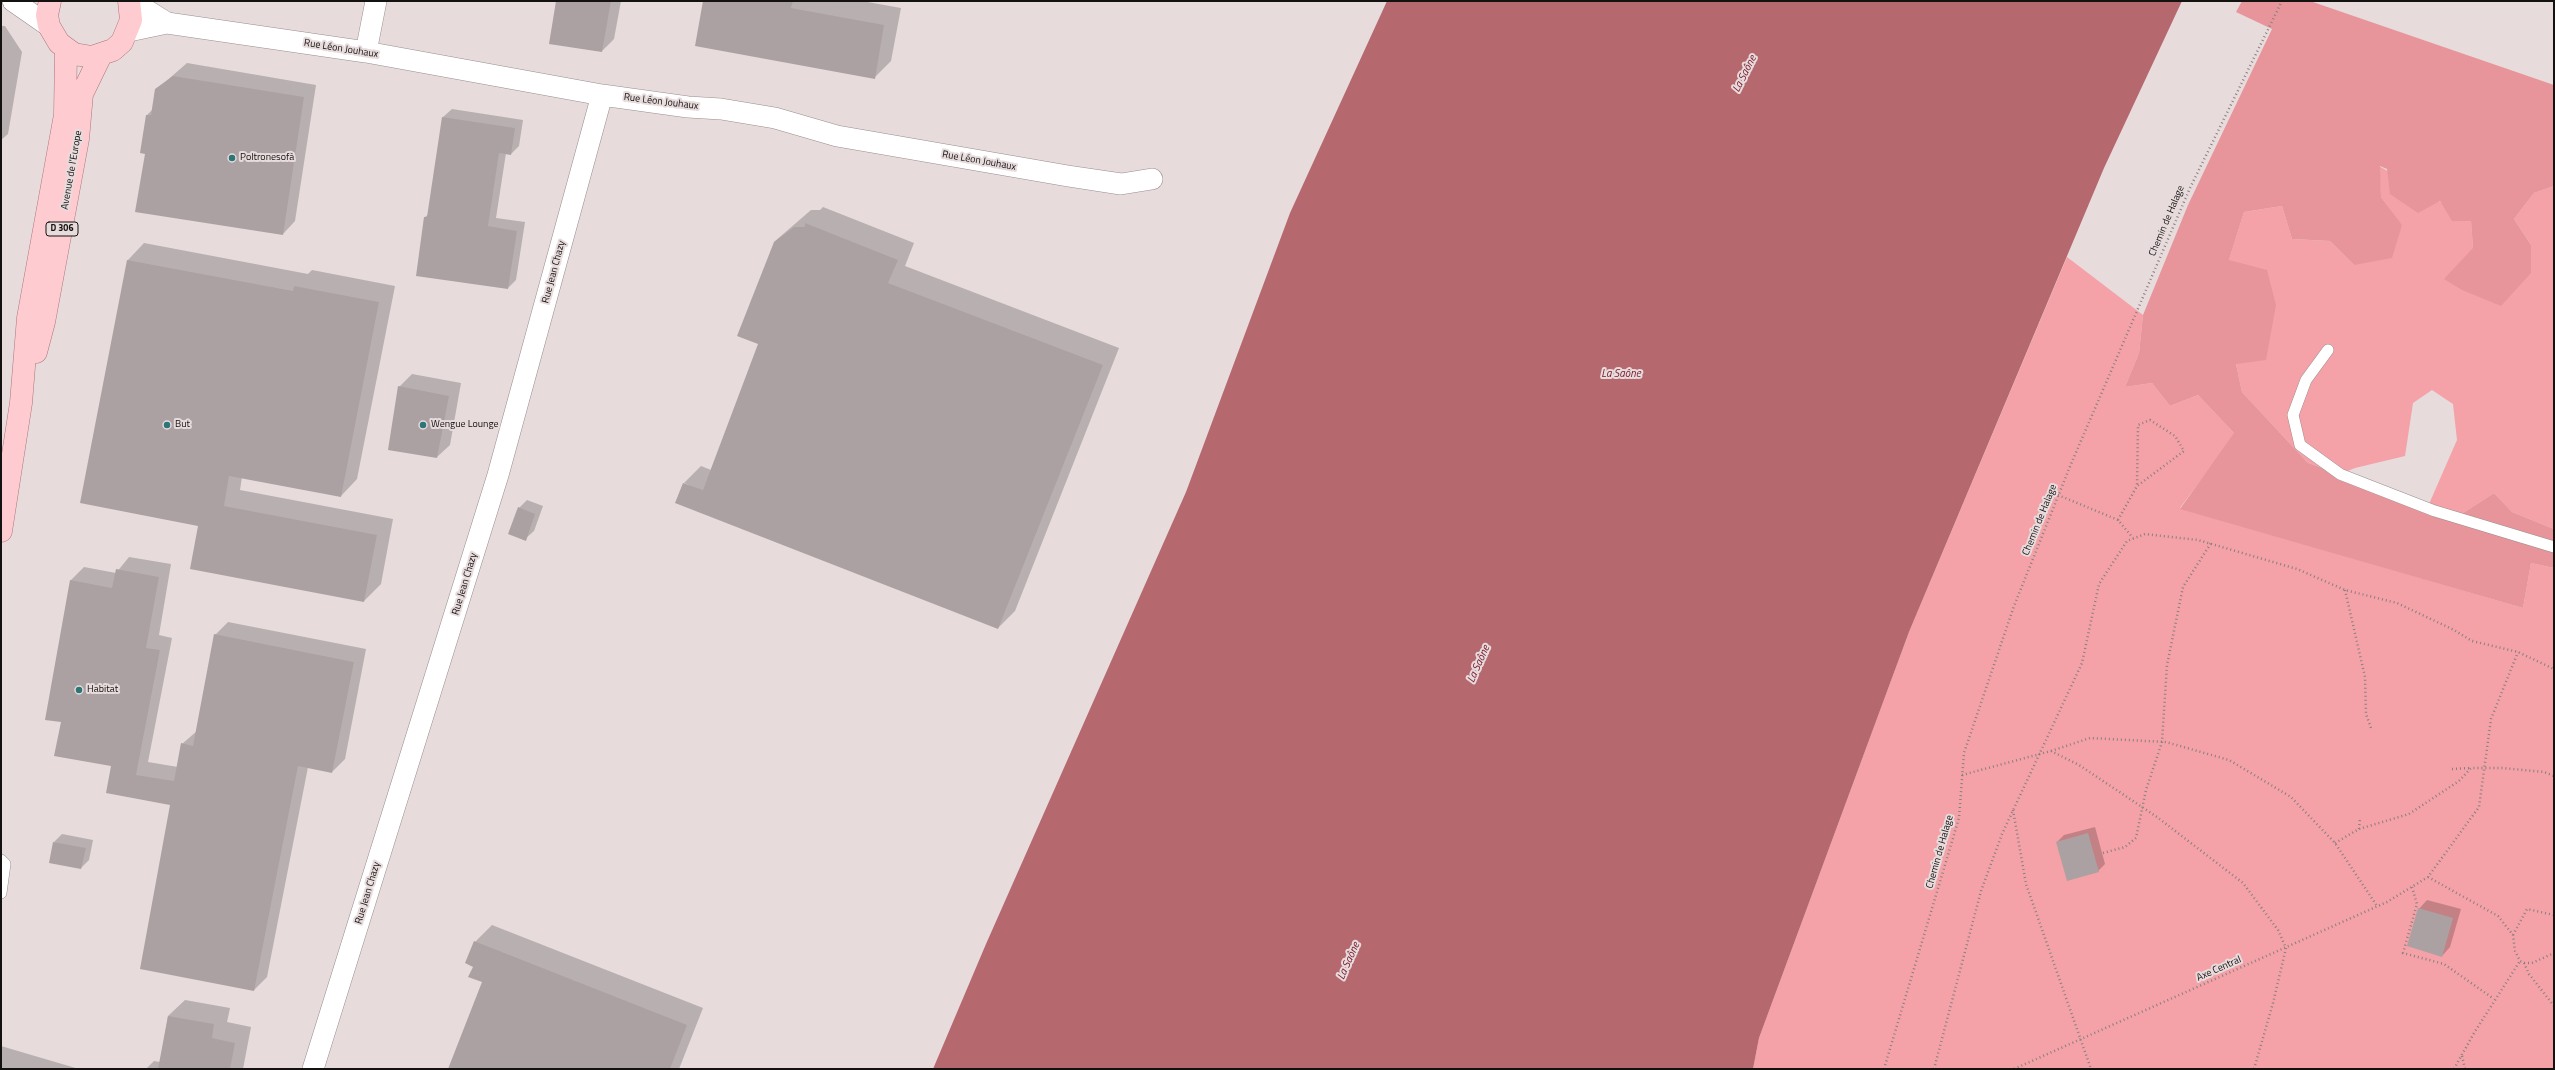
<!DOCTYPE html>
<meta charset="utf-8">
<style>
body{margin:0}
#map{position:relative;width:2555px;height:1070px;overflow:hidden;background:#e7dbdc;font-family:"Titillium Web",sans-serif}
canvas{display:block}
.frame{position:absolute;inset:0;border:2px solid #141111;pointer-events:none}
</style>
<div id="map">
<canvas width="2555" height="1070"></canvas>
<div class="frame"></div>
</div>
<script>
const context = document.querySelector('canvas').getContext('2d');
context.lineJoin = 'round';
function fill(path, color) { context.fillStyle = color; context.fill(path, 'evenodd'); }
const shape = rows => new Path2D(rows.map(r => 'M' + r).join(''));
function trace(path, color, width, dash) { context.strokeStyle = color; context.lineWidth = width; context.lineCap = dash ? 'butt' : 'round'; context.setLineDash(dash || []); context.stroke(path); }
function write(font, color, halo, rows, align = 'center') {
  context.font = font + ' "Titillium Web",sans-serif'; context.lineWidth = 4; context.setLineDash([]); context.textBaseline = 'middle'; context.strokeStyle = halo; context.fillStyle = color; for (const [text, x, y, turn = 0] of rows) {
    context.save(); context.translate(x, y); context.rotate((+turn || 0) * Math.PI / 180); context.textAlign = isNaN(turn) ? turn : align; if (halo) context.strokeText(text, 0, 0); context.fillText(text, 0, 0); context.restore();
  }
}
fill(shape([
 [2379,166,2471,220,2473,248,2531,245,2514,219,2534,193,2554,186,2554,529,2512,512,2494,493,2460,515,2429,504,2457,440,2453,404,2432,390,2413,403,2405,456,2355,468,2340,474,2308,463,2242,392,2236,364,2229,260,2244,212,2282,206,2292,239,2330,241,2354,265,2402,226,2381,197],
 [2067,257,2143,315,2139,353,2125,387,2152,383,2170,406,2198,395,2235,434,2180,508,2523,608,2531,563,2554,568,2554,1069,1753,1069,1759,1038,1909,632]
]), '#f4a1a7');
fill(shape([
 [2242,1,2310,1,2554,85,2554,186,2534,193,2514,219,2531,245,2531,273,2501,306,2462,290,2444,279,2473,248,2471,221,2452,221,2440,201,2418,213,2390,194,2387,169,2380,166,2381,197,2402,225,2392,258,2354,265,2330,241,2292,239,2282,206,2244,212,2229,260,2267,270,2276,305,2266,360,2236,364,2242,392,2308,463,2460,515,2494,493,2512,512,2554,529,2554,568,2531,563,2523,608,2180,509,2234,433,2198,395,2170,406,2152,383,2125,387,2139,353,2143,315,2188,205,2272,29,2236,12]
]), '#e7959b');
fill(shape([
 [1387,1,2182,1,2104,168,1909,632,1759,1038,1753,1069,933,1069,986,944,1186,492,1290,213]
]), '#b6686f');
fill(shape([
 [557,1,621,1,614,39,602,51],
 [704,1,862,1,901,8,891,61,874,78],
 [1,26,5,26,22,52,8,134,1,140],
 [187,63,316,85,295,221,283,234,147,153,147,115,153,109,156,90],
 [452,109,523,120,519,146,511,154,506,153,496,218,525,222,516,280,508,288,425,217,429,214,443,117],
 [823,207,914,243,905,266,1119,348,1015,611,998,628,684,483,701,466,711,470,759,344,774,242,811,210,820,210],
 [144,243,308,274,312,270,395,286,357,479,341,496,242,477,240,490,393,519,381,584,364,601,199,525,81,502,128,260],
 [412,374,461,383,450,445,437,457,399,387],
 [527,500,543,506,534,531,525,539,519,508],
 [129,557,171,564,159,635,172,638,148,762,178,767,182,744,197,731,215,635,228,622,366,649,345,759,332,772,308,767,267,977,254,990,171,805,112,765,62,721,46,719,71,580,84,567,116,573],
 [2095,827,2105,864,2098,871,2057,842,2064,835],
 [62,834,93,840,89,860,81,868,54,842],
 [2427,900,2461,909,2450,947,2442,956,2419,909],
 [492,925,703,1008,679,1069,449,1069,483,981,474,966,475,942],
 [185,1000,230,1008,227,1022,251,1027,243,1069,146,1069,154,1061,160,1062,168,1016],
 [1,1046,79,1069,1,1069]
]), '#0003');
fill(shape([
 [556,1,611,1,602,52,549,44],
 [703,1,793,1,791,8,884,25,875,79,695,46],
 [173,76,304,97,283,235,135,212,145,154,140,153,146,115,151,115,155,89],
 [442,117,515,128,511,155,499,153,488,226,517,231,508,289,416,276,424,217,427,217],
 [805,223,898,260,888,283,1103,365,998,629,675,503,683,483,703,490,758,344,737,336,774,242,794,227,805,227],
 [127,260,293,291,294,286,379,302,341,497,229,476,224,506,377,535,364,602,190,569,198,526,80,503],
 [398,386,449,396,437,458,388,450],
 [518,507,535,514,526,541,508,534],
 [116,569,159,577,146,648,160,650,136,775,174,781,181,743,193,746,214,634,354,662,332,773,298,766,254,991,140,969,170,805,106,793,111,766,54,756,61,722,45,720,70,580,112,588],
 [2088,833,2099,872,2067,881,2056,842],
 [53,842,86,848,81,869,49,863],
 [2418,908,2453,918,2442,957,2407,946],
 [474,941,687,1025,670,1069,448,1069,482,982,468,977,473,967,465,963],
 [168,1016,214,1024,212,1038,235,1043,230,1069,158,1069]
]), '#aca1a2');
const lane = shape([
 [2328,350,2306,380,2293,415,2300,445,2340,474,2435,511,2554,547],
 [1,860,5,864,1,893]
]);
const street = shape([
 [13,1,49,26],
 [132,1,167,23],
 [129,31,167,23,366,52,602,95,688,107,721,109,775,118,837,136,1068,176,1121,184,1152,179],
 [366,52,376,1],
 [313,1069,498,475,602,95]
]);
const primary = shape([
 [50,1,47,15,49,26,59,43,74,54,92,57,113,50,122,42,131,20,129,1],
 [36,352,44,322,78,139,82,94,101,55],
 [1,531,21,403,28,318,65,115,66,50]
]);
trace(lane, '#988e8f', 12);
trace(street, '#988e8f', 22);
trace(primary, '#ac7479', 23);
trace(shape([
 [2058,495,2118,520,2133,538],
 [2118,520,2137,486,2184,451,2175,436,2150,420,2138,425,2137,486],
 [2345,590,2365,677,2366,714,2371,728],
 [2051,751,2090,738,2166,742,2229,760,2291,797,2335,843,2377,906],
 [2452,769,2471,768],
 [1962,775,2051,751,2079,765,2157,817,2243,883,2278,930,2286,948,2273,1003,2254,1069],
 [2013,810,2026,884,2091,1069],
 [2359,829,2360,818],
 [2335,843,2359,829,2409,814,2459,781,2471,768,2502,768,2544,772,2554,776],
 [2103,853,2125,847,2136,838,2146,790,2162,742,2167,665,2183,587,2211,543],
 [2428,877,2498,916,2513,935,2515,951,2520,961,2524,963,2529,974,2554,1006],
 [2412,887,2417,904,2403,953,2444,964,2494,999],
 [2513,935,2527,909,2554,915],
 [2524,963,2532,963,2554,953],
 [2462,1056,2465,1069],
 [1884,1069,1959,818,1964,753,2014,606,2071,464,2190,188,2282,1],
 [1934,1069,1981,891,2002,834,2082,663,2099,584,2127,541,2145,534,2198,540,2297,569,2345,590,2397,603,2454,630,2472,641,2518,652,2554,669],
 [2014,1069,2387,902,2428,877,2479,807,2491,719,2518,652],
 [2454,1069,2474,1033,2520,961]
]), '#888080', 2.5, [1, 3]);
trace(lane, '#fff', 11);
trace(street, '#fff', 21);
trace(primary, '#feccd0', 22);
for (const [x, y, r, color] of [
 [232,158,4,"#2c7676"],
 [167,425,4,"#2c7676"],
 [423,425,4,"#2c7676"],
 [79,690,4,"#2c7676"]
]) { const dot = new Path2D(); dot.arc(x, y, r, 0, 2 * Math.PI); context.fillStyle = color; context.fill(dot); trace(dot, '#e7dbdc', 1.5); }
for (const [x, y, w] of [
 [62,229,32]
]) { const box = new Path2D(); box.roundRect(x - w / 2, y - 7, w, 14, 3); context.fillStyle = '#e7dbdc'; context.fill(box); trace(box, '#141111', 1); }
write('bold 9px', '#141111', null, [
 ["D 306",62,229]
]);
write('10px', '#141111', '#e7dbdc', [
 ["Rue Léon Jouhaux",341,49,9],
 ["Rue Léon Jouhaux",661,102,7],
 ["Rue Léon Jouhaux",979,161,10],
 ["Avenue de l'Europe",72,170,-80],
 ["Chemin de Halage",2167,221,-67],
 ["Rue Jean Chazy",554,272,-75],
 ["Chemin de Halage",2040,520,-68],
 ["Rue Jean Chazy",465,584,-73],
 ["Chemin de Halage",1940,852,-74],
 ["Rue Jean Chazy",368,893,-73],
 ["Axe Central",2219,969,-24]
]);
write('10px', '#141111', '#e7dbdc', [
 ["Poltronesofà",240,158],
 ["But",175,425],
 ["Wengue Lounge",431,425],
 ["Habitat",87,690]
], 'left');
write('italic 11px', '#76162a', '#e7dbdc', [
 ["La Saône",1745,74,-63],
 ["La Saône",1621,374],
 ["La Saône",1479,664,-66],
 ["La Saône",1349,961,-66]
]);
</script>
